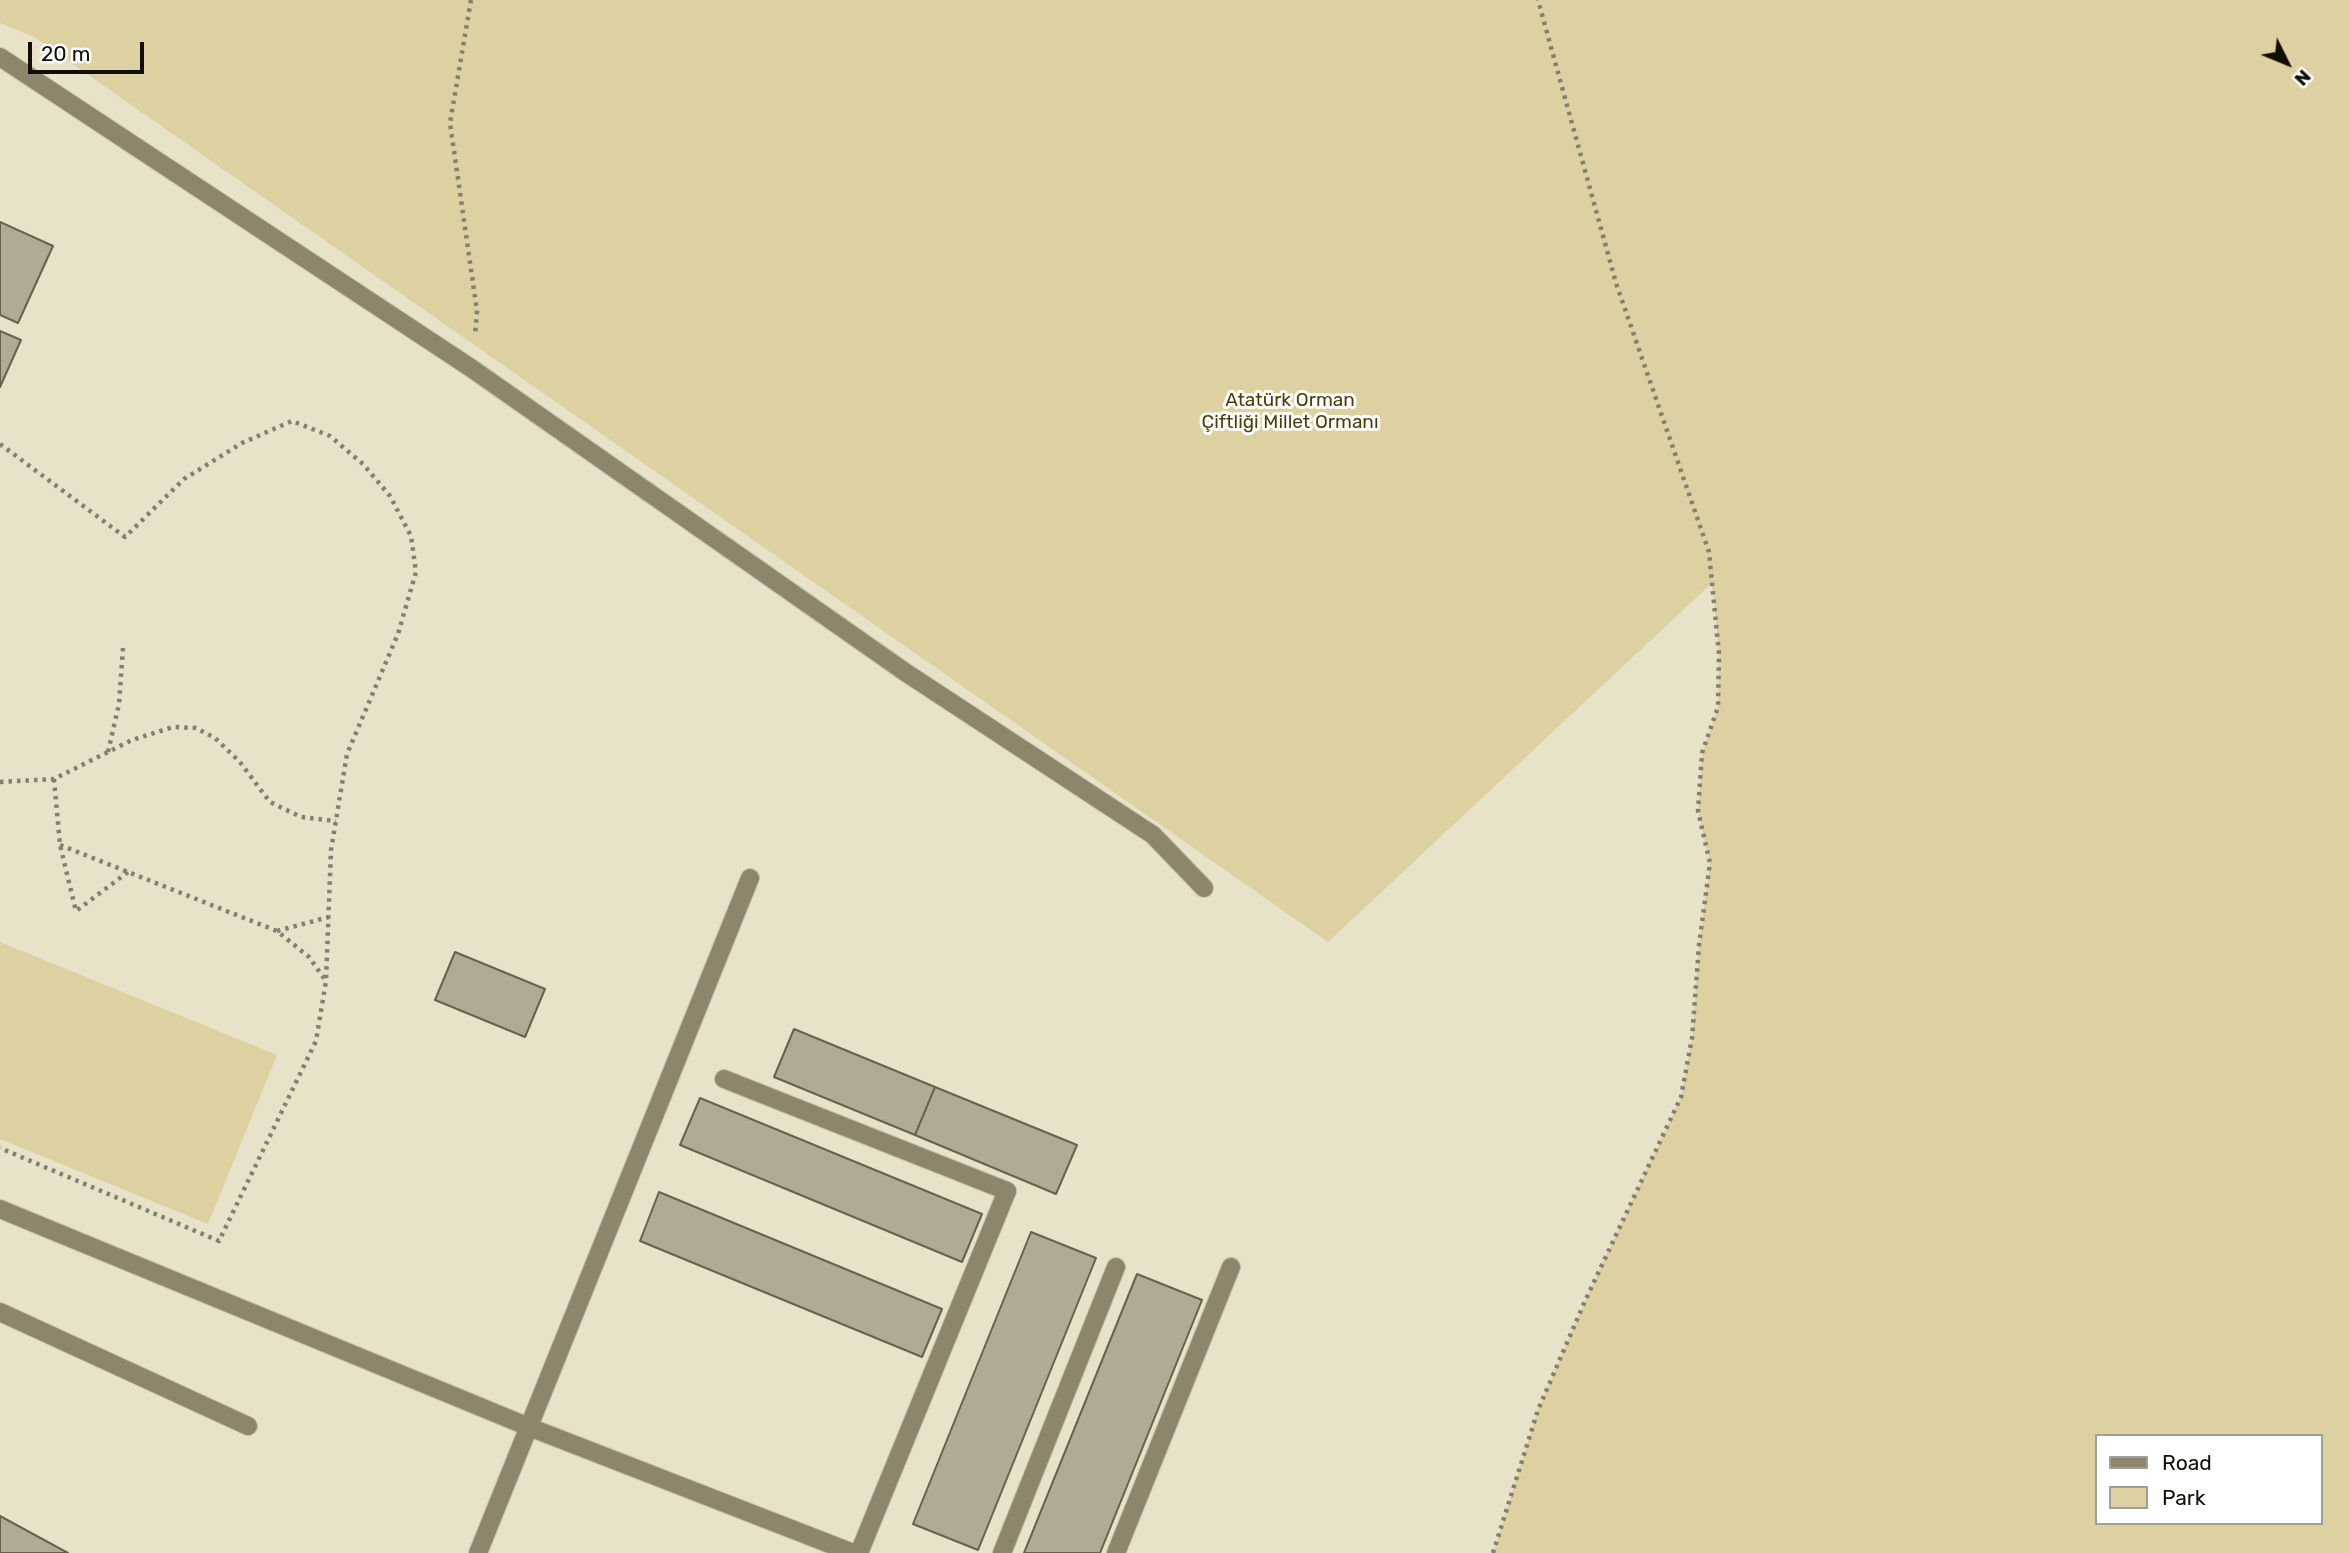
<!DOCTYPE html>
<meta charset="utf-8">
<style>
body{margin:0}
#map{position:relative;width:2350px;height:1553px;overflow:hidden;background:#e8e2c9;font-family:Rubik,sans-serif}
canvas{display:block}
.legend{position:absolute;left:2095px;top:1434px;width:228px;height:91px;box-sizing:border-box;background:#fff;border:2px solid #a09f9b;margin:0;padding:9px 12px;list-style:none;font-size:21px;color:#110e06}
.legend li{display:flex;align-items:center;gap:14px;height:35px}
.legend b{width:35px;border:2px solid #a09f9b}
.north{position:absolute;left:2252px;top:28px;width:70px;height:70px;-webkit-text-stroke:5px #fff;paint-order:stroke;rotate:133deg;font-size:19px;font-weight:700;line-height:28px;text-align:center;color:#110e06}
.north::after{content:'';display:block;margin:auto;width:24px;height:32px;background:#110e06;clip-path:polygon(50% 0,100% 100%,50% 72%,0 100%)}
.scale{position:absolute;left:28px;top:42px;width:116px;height:32px;box-sizing:border-box;border:4px solid #110e06;border-top:0;padding-left:9px;font-size:21px;line-height:24px;white-space:nowrap;color:#110e06;-webkit-text-stroke:5px #fff;paint-order:stroke}
</style>
<div id="map">
<canvas width="2350" height="1553"></canvas>
<ul class="legend">
<li><b style="height:9px;background:#8d866b"></b>Road</li>
<li><b style="height:19px;background:#ddd1a2"></b>Park</li>
</ul>
<div class="north">N</div>
<div class="scale">20 m</div>
</div>
<script>
const context = document.querySelector('canvas').getContext('2d');
context.lineJoin = 'round';
function fill(path, color) { context.fillStyle = color; context.fill(path, 'evenodd'); }
const shape = rows => new Path2D(rows.map(r => 'M' + r).join(''));
function trace(path, color, width, dash) { context.strokeStyle = color; context.lineWidth = width; context.lineCap = dash ? 'butt' : 'round'; context.setLineDash(dash || []); context.stroke(path); }
function write(font, color, halo, rows, align = 'center') {
  context.font = font + ' Rubik,sans-serif'; context.lineWidth = 6; context.setLineDash([]); context.textBaseline = 'middle'; context.strokeStyle = halo; context.fillStyle = color; for (const [text, x, y, turn = 0] of rows) {
    context.save(); context.translate(x, y); context.rotate((+turn || 0) * Math.PI / 180); context.textAlign = isNaN(turn) ? turn : align; if (halo) context.strokeText(text, 0, 0); context.fillText(text, 0, 0); context.restore();
  }
}
fill(shape([
 [0,0,2350,0,2350,1553,1493,1553,1538,1410,1585,1301,1681,1097,1692,1038,1699,945,1710,863,1698,811,1702,753,1718,707,1719,654,1712,583,1328,942,34,37,0,23],
 [2096,1436,2320,1436,2320,1523,2096,1523],
 [0,942,277,1055,208,1224,0,1139]
]), '#ddd1a2');
const building = shape([
 [0,222,53,246,18,323,0,315,0,222],
 [0,331,21,340,0,387,0,331],
 [455,952,545,989,525,1037,435,1000,455,952],
 [794,1029,935,1087,915,1135,774,1077,794,1029],
 [935,1087,1077,1145,1056,1194,915,1135,935,1087],
 [700,1098,982,1214,962,1262,680,1145,700,1098],
 [659,1192,942,1309,922,1357,640,1241,659,1192],
 [1031,1232,1096,1258,978,1550,913,1524,1031,1232],
 [1137,1274,1202,1300,1100,1553,1024,1553,1137,1274],
 [0,1516,68,1553,0,1553,0,1516]
]);
fill(building, '#b1ab93');
trace(building, '#67624c', 2);
const lane = shape([
 [724,1079,1007,1191],
 [0,1312,248,1426]
]);
const street = shape([
 [0,57,471,368,905,672,1153,835,1204,888],
 [0,1209,529,1427,853,1553],
 [478,1553,750,878],
 [859,1553,1007,1191],
 [1002,1553,1116,1267],
 [1116,1553,1231,1267]
]);
trace(lane, '#c6c0aa', 20);
trace(street, '#c6c0aa', 20);
trace(shape([
 [471,0,450,123,477,311,475,336],
 [0,444,125,537,184,479,242,443,292,421,330,436,363,464,390,496,411,536,416,572,398,634,347,754,331,850,326,981,316,1041,219,1241,0,1148],
 [108,752,119,704,123,648],
 [54,779,60,845,76,911,128,872],
 [0,782,54,779,132,740,173,727,196,728,215,738,239,761,270,802,301,817,336,821],
 [60,845,277,931,309,957,326,981],
 [277,931,329,917],
 [1493,1553,1538,1410,1585,1301,1681,1097,1692,1038,1699,945,1710,863,1698,811,1702,753,1718,707,1719,654,1709,552,1616,283,1538,0]
]), '#84806f', 4.5, [3.5, 5]);
trace(lane, '#8d866b', 18);
trace(street, '#8d866b', 18);
write('19px', '#4b3f07', '#fff', [
 ["Atatürk Orman",1290,401],
 ["Çiftliği Millet Ormanı",1290,423]
]);
</script>
